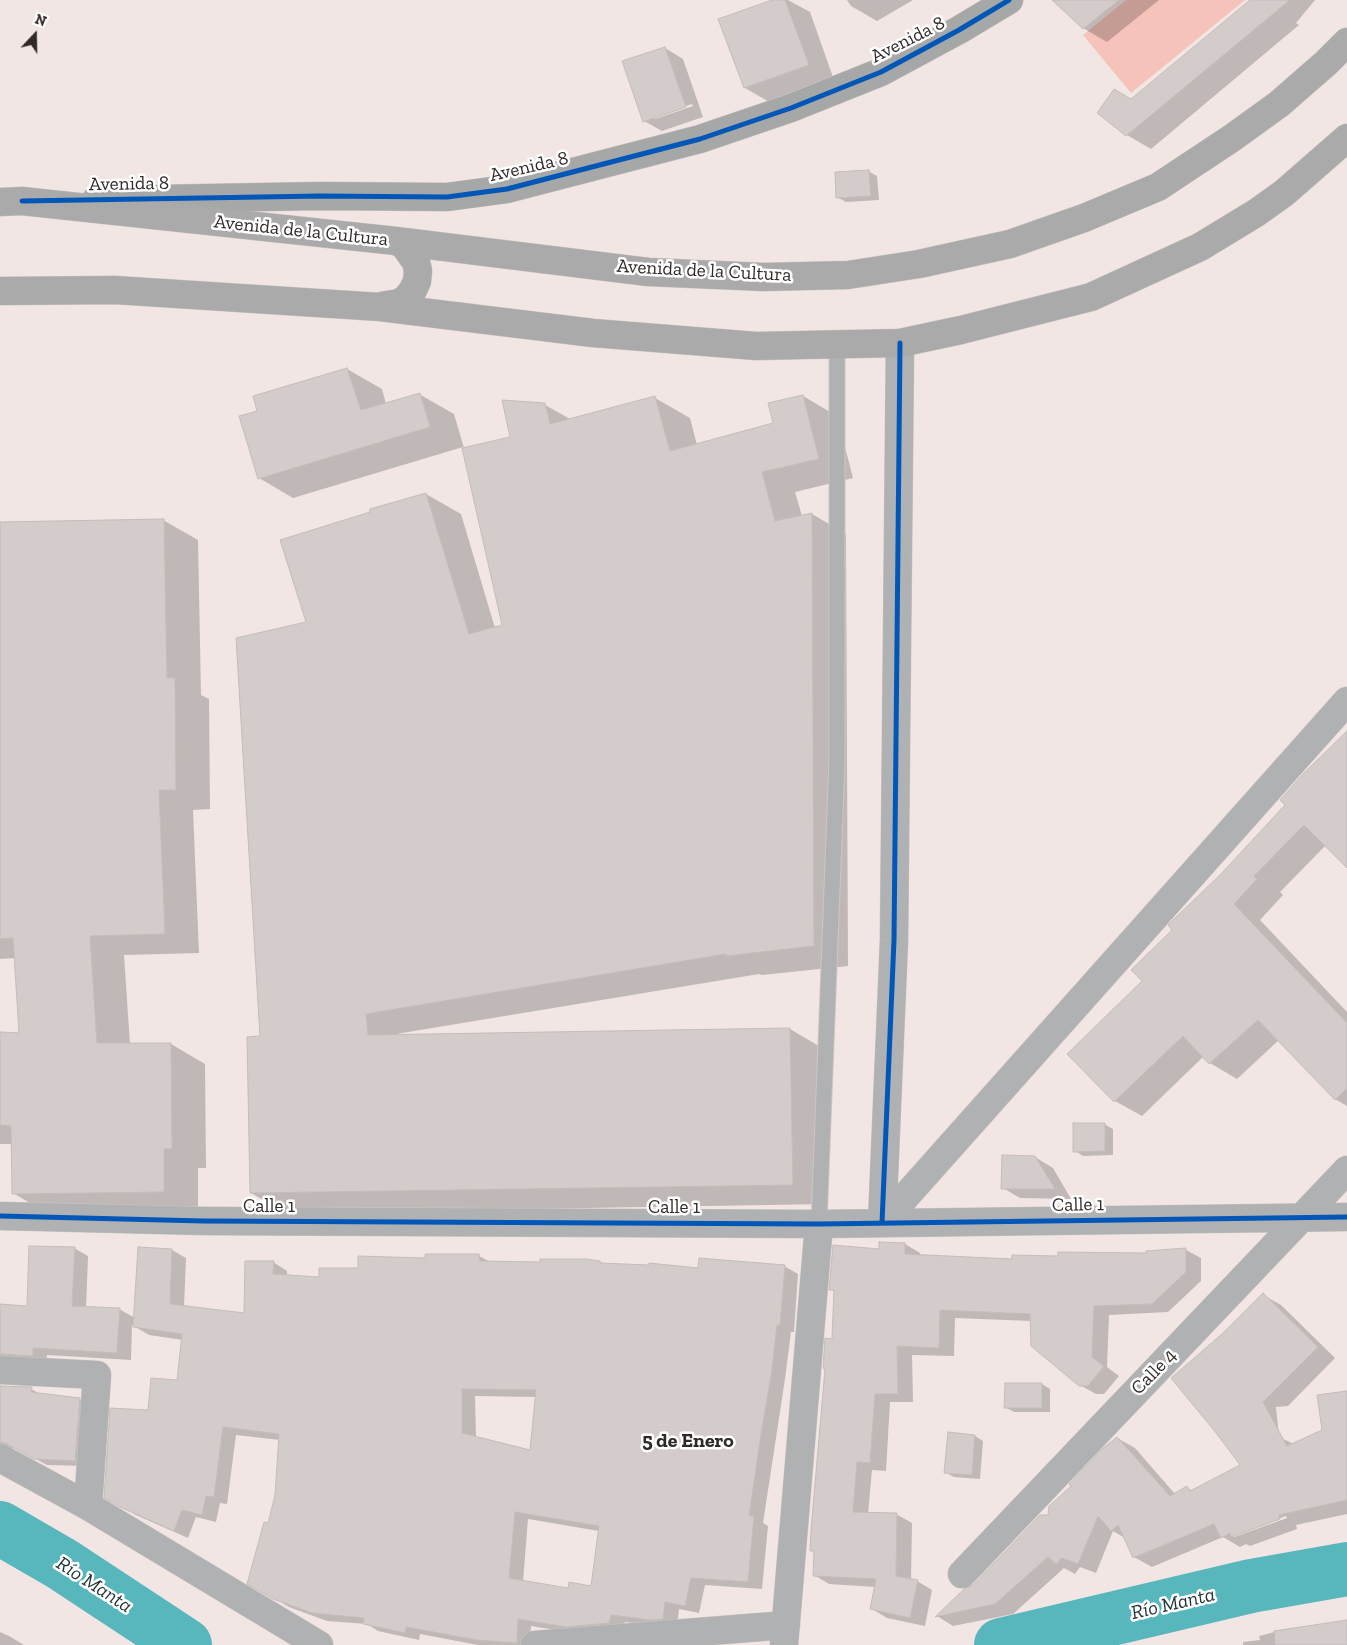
<!DOCTYPE html>
<meta charset="utf-8">
<style>
body{margin:0}
#map{position:relative;width:1347px;height:1645px;overflow:hidden;background:#f1e6e4;font-family:"Zilla Slab",serif}
canvas{display:block}
.north{position:absolute;left:10px;top:10px;width:50px;height:50px;-webkit-text-stroke:4px #fff;paint-order:stroke;rotate:21deg;font-size:14px;font-weight:700;line-height:20px;text-align:center;color:#302927}
.north::after{content:'';display:block;margin:auto;width:18px;height:22px;background:#302927;clip-path:polygon(50% 0,100% 100%,50% 72%,0 100%)}
</style>
<div id="map">
<canvas width="1347" height="1645"></canvas>
<div class="north">N</div>
</div>
<script>
const context = document.querySelector('canvas').getContext('2d');
context.lineJoin = 'round';
function fill(path, color) { context.fillStyle = color; context.fill(path, 'evenodd'); }
const shape = rows => new Path2D(rows.map(r => 'M' + r).join(''));
function trace(path, color, width, dash) { context.strokeStyle = color; context.lineWidth = width; context.lineCap = dash ? 'butt' : 'round'; context.setLineDash(dash || []); context.stroke(path); }
function write(font, color, halo, rows, align = 'center') {
  context.font = font + ' "Zilla Slab",serif'; context.lineWidth = 5; context.setLineDash([]); context.textBaseline = 'middle'; context.strokeStyle = halo; context.fillStyle = color; for (const [text, x, y, turn = 0] of rows) {
    context.save(); context.translate(x, y); context.rotate((+turn || 0) * Math.PI / 180); context.textAlign = isNaN(turn) ? turn : align; if (halo) context.strokeText(text, 0, 0); context.fillText(text, 0, 0); context.restore();
  }
}
fill(shape([
 [1126,0,1245,0,1131,93,1083,35]
]), '#f5c3ba');
fill(shape([
 [775,0,788,0,810,12,834,80,771,103,745,88,720,20],
 [847,0,913,0,877,21,851,6],
 [1061,0,1159,0,1107,42,1083,28],
 [1252,0,1315,0,1296,23,1299,25,1151,149,1127,135,1131,100],
 [665,48,683,59,703,117,662,131,644,121],
 [692,104,693,106,655,119,655,116],
 [868,171,877,176,879,200,846,202,837,197],
 [347,369,382,389,386,404,419,394,454,414,464,448,511,438,545,405,572,420,655,398,690,418,697,445,775,424,803,396,837,416,853,478,795,492,802,516,812,514,846,534,848,966,762,975,759,974,396,1034,396,1036,790,1029,824,1049,827,1204,286,1213,251,1193,261,1038,426,494,461,514,495,628,504,626,463,447,293,498,259,478,259,412],
 [163,520,198,540,201,695,209,699,210,809,193,810,199,953,124,955,130,1044,171,1044,205,1064,206,1168,198,1168,198,1211,47,1213,13,1193,12,1144,0,1144,0,1034,20,1034,16,958,0,959,0,524],
 [1347,732,1347,867,1326,845,1280,892,1283,895,1260,920,1347,1012,1347,1106,1335,1099,1279,1040,1237,1079,1210,1063,1204,1056,1142,1116,1115,1101,1069,1054,1144,981,1174,930,1221,876,1287,805],
 [1104,1124,1113,1129,1113,1155,1083,1156,1075,1151],
 [1035,1157,1053,1168,1071,1199,1020,1198,1003,1188],
 [905,1244,920,1253,920,1256,1013,1260,1148,1255,1148,1252,1186,1250,1201,1258,1201,1281,1168,1312,1109,1315,1107,1367,1119,1376,1104,1394,1096,1394,1080,1385,1032,1321,955,1318,954,1356,912,1355,913,1402,890,1402,886,1471,872,1470,868,1514,896,1514,912,1523,911,1580,917,1581,932,1590,925,1626,887,1618,872,1609,876,1587,829,1584,814,1575,815,1552,812,1550,833,1341,835,1292,831,1289,880,1250],
 [74,1248,88,1256,86,1308,119,1309,135,1318,139,1248,172,1250,186,1258,184,1307,245,1315,273,1262,287,1271,287,1276,320,1278,426,1259,479,1256,492,1263,600,1262,604,1264,699,1269,784,1266,798,1274,794,1332,791,1332,785,1379,763,1523,768,1526,762,1589,705,1585,699,1613,679,1609,677,1627,665,1627,625,1622,623,1631,581,1634,531,1626,530,1645,478,1645,420,1634,419,1640,378,1631,367,1624,327,1621,289,1607,249,1583,269,1525,276,1495,280,1440,236,1435,227,1504,220,1503,216,1522,196,1517,188,1538,136,1515,106,1497,149,1411,178,1381,183,1340,149,1335,132,1325,131,1360,47,1355,46,1363,0,1358,0,1305,29,1307],
 [475,1396,536,1397,531,1451,476,1438],
 [528,1519,599,1531,593,1587,569,1590,523,1582],
 [1263,1295,1281,1305,1335,1358,1288,1406,1276,1407,1279,1437,1294,1444,1347,1431,1347,1514,1296,1525,1297,1529,1250,1546,1246,1544,1240,1547,1223,1537,1152,1567,1134,1557,1125,1538,1113,1531,1096,1573,1080,1567,1075,1574,1064,1568,1013,1614,953,1626,937,1616,974,1586,1050,1516,1073,1486,1117,1438,1135,1448,1175,1494,1187,1488,1193,1491,1242,1466,1223,1335],
 [1286,1516,1287,1518,1234,1537,1232,1535],
 [1042,1384,1050,1389,1050,1412,1014,1412,1005,1407],
 [0,1387,31,1389,42,1395,79,1399,90,1405,86,1466,47,1465,19,1450,12,1448,3,1451,0,1449],
 [949,1434,975,1436,983,1441,980,1479,954,1477,945,1472],
 [1347,1621,1347,1645,1243,1645,1243,1642,1260,1640,1259,1636,1287,1629],
 [0,1632,9,1636,24,1645,0,1645]
]), '#0003');
trace(shape([
 [0,1528,62,1564,185,1645],
 [1001,1645,1251,1586,1347,1569]
]), '#58b6bd', 54);
const building = shape([
 [772,0,785,0,809,65,744,88,718,19,772,0],
 [1052,0,1119,0,1083,29,1052,0],
 [1250,0,1290,0,1126,136,1097,113,1114,89,1131,99,1250,0],
 [665,47,686,107,643,122,622,61,665,47],
 [869,170,871,196,836,198,835,172,869,170],
 [347,368,361,410,420,393,430,427,258,479,239,416,257,411,253,396,347,368],
 [803,395,819,459,762,472,775,521,812,513,814,946,726,956,726,954,366,1014,368,1035,790,1028,793,1185,250,1193,247,1037,260,1036,236,638,306,622,280,540,370,512,370,509,426,493,469,634,502,625,462,448,510,437,502,400,545,403,550,424,655,396,670,451,773,423,768,403,803,395],
 [164,519,167,678,175,678,176,790,159,790,165,934,90,936,97,1043,171,1043,172,1149,164,1149,164,1192,12,1194,11,1126,0,1125,0,1032,19,1033,13,938,0,939,0,522,164,519],
 [1347,731,1347,868,1304,825,1254,876,1257,879,1234,904,1347,1023,1347,1088,1335,1100,1258,1020,1209,1064,1183,1036,1114,1102,1067,1054,1142,981,1131,970,1172,930,1168,925,1175,918,1220,875,1285,805,1280,800,1304,773,1347,731],
 [1073,1123,1105,1123,1105,1151,1073,1152,1073,1123],
 [1002,1155,1035,1156,1055,1189,1001,1189,1002,1155],
 [879,1242,905,1243,905,1254,1012,1259,1012,1255,1058,1256,1058,1252,1146,1253,1146,1251,1186,1248,1186,1272,1152,1304,1094,1306,1092,1357,1104,1366,1088,1386,1079,1386,1031,1346,1030,1314,940,1310,939,1348,897,1346,898,1394,875,1394,870,1463,857,1462,853,1512,897,1513,896,1576,918,1580,910,1618,870,1609,876,1579,813,1576,814,1551,810,1551,811,1530,825,1369,823,1368,825,1338,832,1339,834,1290,829,1290,833,1245,879,1249,879,1242],
 [29,1246,75,1247,72,1306,120,1308,117,1353,33,1348,33,1356,0,1354,0,1304,27,1306,29,1246],
 [138,1247,172,1249,170,1304,244,1313,245,1261,274,1261,273,1274,319,1277,319,1268,358,1268,358,1256,425,1258,425,1254,479,1254,480,1261,540,1262,540,1259,586,1259,600,1261,600,1263,649,1265,649,1263,698,1268,699,1258,785,1265,780,1325,777,1325,772,1370,762,1428,749,1516,754,1516,748,1582,691,1578,685,1606,665,1602,663,1619,651,1620,611,1615,609,1623,566,1627,518,1619,517,1643,477,1640,406,1627,405,1633,363,1624,364,1618,312,1613,273,1599,247,1584,264,1522,268,1523,275,1495,279,1434,223,1427,214,1497,206,1496,202,1515,182,1510,174,1531,120,1507,104,1498,110,1408,148,1410,151,1378,177,1380,182,1334,133,1327,138,1247],
 [462,1389,536,1390,530,1450,462,1433,462,1389],
 [515,1512,599,1526,591,1586,569,1582,568,1588,509,1578,515,1512],
 [1263,1293,1318,1347,1263,1402,1287,1446,1322,1430,1317,1395,1347,1391,1347,1500,1279,1515,1280,1519,1231,1537,1230,1533,1221,1538,1214,1524,1133,1558,1118,1525,1111,1531,1098,1516,1078,1564,1062,1558,1056,1564,1048,1557,995,1604,935,1617,964,1589,973,1585,1040,1515,1048,1515,1049,1506,1071,1486,1069,1484,1102,1449,1117,1437,1170,1496,1187,1486,1190,1491,1240,1465,1217,1434,1171,1378,1222,1334,1263,1293],
 [1005,1383,1042,1383,1042,1408,1004,1408,1005,1383],
 [0,1386,32,1387,31,1392,80,1398,75,1461,34,1459,7,1444,0,1442,0,1386],
 [948,1432,975,1435,972,1475,944,1473,948,1432],
 [1347,1620,1347,1645,1275,1645,1274,1631,1347,1620]
]);
fill(building, '#d4ccca');
trace(building, '#c4bcba', 1);
const lane = shape([
 [819,1224,837,760,837,344]
]);
const street = shape([
 [0,1216,204,1221,819,1224,1347,1217],
 [882,1223,894,940,900,343],
 [882,1223,1347,701],
 [0,1370,97,1375,88,1506],
 [0,1458,88,1506,319,1645],
 [962,1574,1347,1170],
 [535,1645,786,1625],
 [784,1645,819,1224]
]);
const secondary = shape([
 [96,200,320,196,447,197,507,189,700,139,791,108,881,72,959,30,1009,0]
]);
const primary = shape([
 [0,202,22,201,396,241,648,272,764,277,848,275,919,264,1010,244,1084,218,1158,187,1232,138,1279,104,1326,63,1347,42],
 [0,291,115,290,380,307,593,333,756,346,900,343,961,330,1091,297,1200,247,1256,213,1284,193,1347,138],
 [381,306,399,303,407,298,413,290,417,281,418,271,416,262,404,245,396,241]
]);
trace(lane, '#cdc5c3', 17);
trace(street, '#cdc5c3', 29);
trace(secondary, '#cdc5c3', 29);
trace(primary, '#cdc5c3', 29);
trace(lane, '#b0b1b2', 15);
trace(street, '#b0b1b2', 28);
trace(secondary, '#a6a7a7', 28);
trace(primary, '#aaa', 28);
trace(shape([
 [22,201,320,196,447,197,507,189,700,139,791,108,881,72,959,30,1009,0],
 [0,1216,204,1221,819,1224,1347,1217],
 [882,1223,894,940,900,343]
]), '#0057b8', 5);
write('19px', '#302927', '#fff', [
 ["Avenida 8",908,40,-27],
 ["Avenida 8",529,167,-13],
 ["Avenida 8",129,184,-1],
 ["Avenida de la Cultura",301,231,6],
 ["Avenida de la Cultura",704,271,3],
 ["Calle 1",1078,1205,-1],
 ["Calle 1",269,1207],
 ["Calle 1",674,1208],
 ["Calle 4",1154,1372,-46]
]);
write('bold 20px', '#302927', '#fff', [
 ["5 de Enero",688,1441]
]);
write('italic 20px', '#1e3335', '#fff', [
 ["Río Manta",94,1585,33],
 ["Río Manta",1173,1604,-13]
]);
</script>
